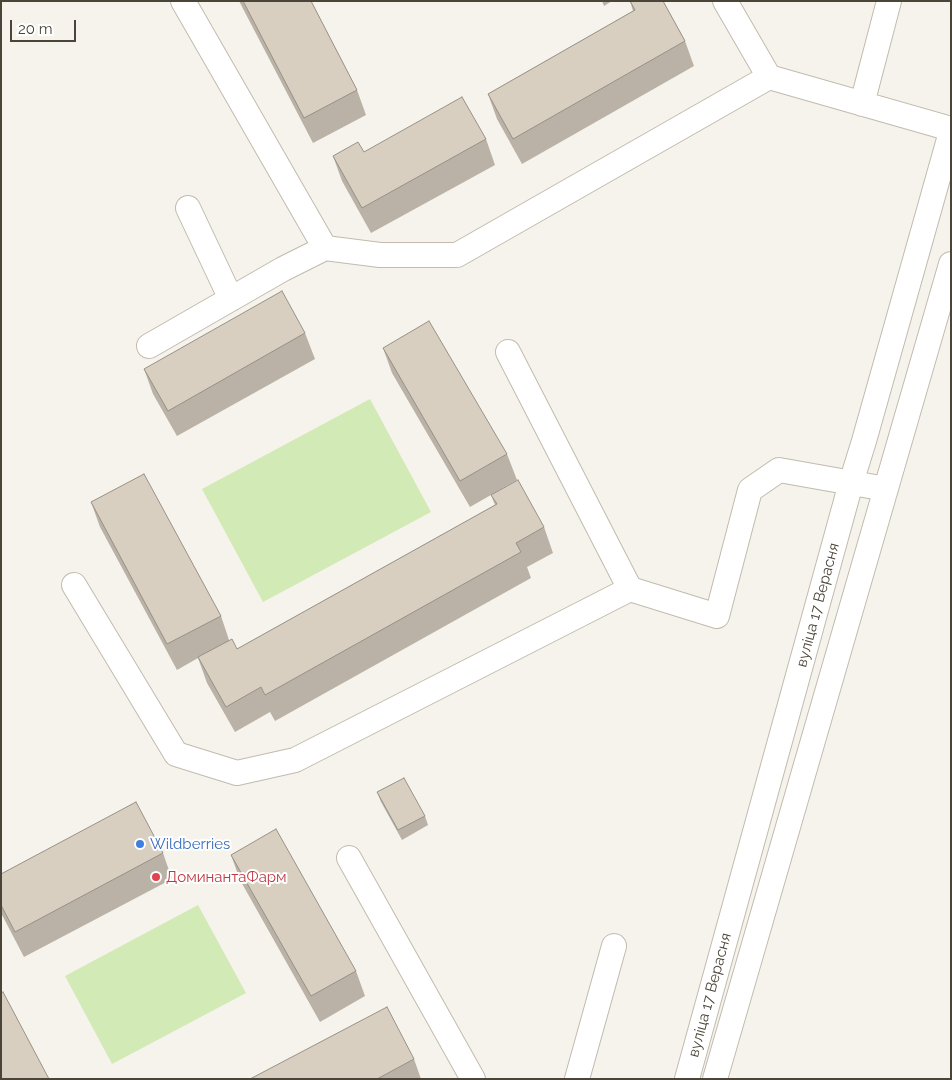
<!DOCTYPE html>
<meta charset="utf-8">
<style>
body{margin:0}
#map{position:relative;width:952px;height:1080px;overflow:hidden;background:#f6f3ec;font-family:Raleway,sans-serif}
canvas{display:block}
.frame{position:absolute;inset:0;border:2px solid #4b4439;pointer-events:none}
.scale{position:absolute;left:10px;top:20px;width:66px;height:22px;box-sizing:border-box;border:2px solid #4b4439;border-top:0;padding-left:6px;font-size:15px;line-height:18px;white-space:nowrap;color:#4b4439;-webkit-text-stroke:4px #fff;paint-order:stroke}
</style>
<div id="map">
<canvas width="952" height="1080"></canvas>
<div class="frame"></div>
<div class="scale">20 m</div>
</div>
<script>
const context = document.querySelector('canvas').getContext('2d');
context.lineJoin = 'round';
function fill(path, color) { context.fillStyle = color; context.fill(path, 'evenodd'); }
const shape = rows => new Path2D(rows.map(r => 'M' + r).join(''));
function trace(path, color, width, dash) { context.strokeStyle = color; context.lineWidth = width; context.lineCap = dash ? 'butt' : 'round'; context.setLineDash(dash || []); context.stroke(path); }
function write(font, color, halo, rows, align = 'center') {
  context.font = font + ' Raleway,sans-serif'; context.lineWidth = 4; context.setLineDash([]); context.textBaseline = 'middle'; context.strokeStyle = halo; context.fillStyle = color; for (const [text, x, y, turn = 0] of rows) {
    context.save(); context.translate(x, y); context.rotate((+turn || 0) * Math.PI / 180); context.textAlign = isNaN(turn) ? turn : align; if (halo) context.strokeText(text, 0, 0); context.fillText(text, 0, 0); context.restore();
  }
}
fill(shape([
 [370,399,431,512,263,602,202,489],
 [198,905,246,993,112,1064,65,976]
]), '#d2eab5');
const minor = shape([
 [183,1,325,248],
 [725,1,769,77,951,129],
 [862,104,889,1],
 [188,208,231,299],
 [149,346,283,269,325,248,380,255,457,255,769,77],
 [508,352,630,589],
 [74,585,176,754,237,773,295,760,630,589,717,616,750,490,779,470,886,489],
 [349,858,473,1079],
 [577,1079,614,946],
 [687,1079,851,483,864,441,951,132],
 [715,1079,951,264]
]);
trace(minor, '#c2bbae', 26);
trace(minor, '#fff', 24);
fill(shape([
 [239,1,311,1,357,90,366,115,313,143],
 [602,1,612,1,604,6],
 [630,1,663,1,685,41,694,66,522,164,497,119,488,94,633,11],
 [486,139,495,165,371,233,342,181,333,156],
 [305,333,315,359,177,436,153,394,144,369],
 [383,348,507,454,517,480,470,507,392,373],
 [491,495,544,527,553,553,527,567,531,578,275,721,270,712,235,732,207,683,198,658,177,670,100,527,91,502,221,616,229,640,237,649,495,505],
 [377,792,425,816,428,825,402,840,381,802],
 [163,853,172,879,24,957,1,913,1,874],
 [231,855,356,971,365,996,320,1022,240,880],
 [414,1059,421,1079,250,1079]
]), '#bab2a6');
const building = shape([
 [243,1,311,1,357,90,304,118,243,1],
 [630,1,663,1,685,41,513,139,488,94,635,10,630,1],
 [462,97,486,139,362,208,333,156,358,142,364,152,462,97],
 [282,291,305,333,168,411,144,369,282,291],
 [429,321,507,454,460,481,383,348,429,321],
 [144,474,221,616,167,644,91,502,144,474],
 [518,480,544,527,516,543,521,552,265,695,261,687,226,707,198,657,232,639,237,649,497,504,491,495,518,480],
 [404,778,425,816,398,830,377,792,404,778],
 [136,802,163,853,15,932,1,905,1,874,136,802],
 [276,829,356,971,311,996,231,855,276,829],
 [3,992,49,1079,1,1079,1,993,3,992],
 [387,1007,414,1059,377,1079,250,1079,387,1007]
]);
fill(building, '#d8cfc1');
trace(building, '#979187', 1);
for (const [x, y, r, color] of [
 [140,844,5,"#3f7fe0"],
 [156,877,5,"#e0444e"]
]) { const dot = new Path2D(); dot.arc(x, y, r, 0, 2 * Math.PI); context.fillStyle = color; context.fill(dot); trace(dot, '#fff', 2); }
write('15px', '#4b4439', '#fff', [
 ["вуліца 17 Верасня",818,605,-75],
 ["вуліца 17 Верасня",710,995,-75]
]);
write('15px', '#366cbe', '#fff', [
 ["Wildberries",150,844]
], 'left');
write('15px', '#be3a42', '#fff', [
 ["ДоминантаФарм",166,877]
], 'left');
</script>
